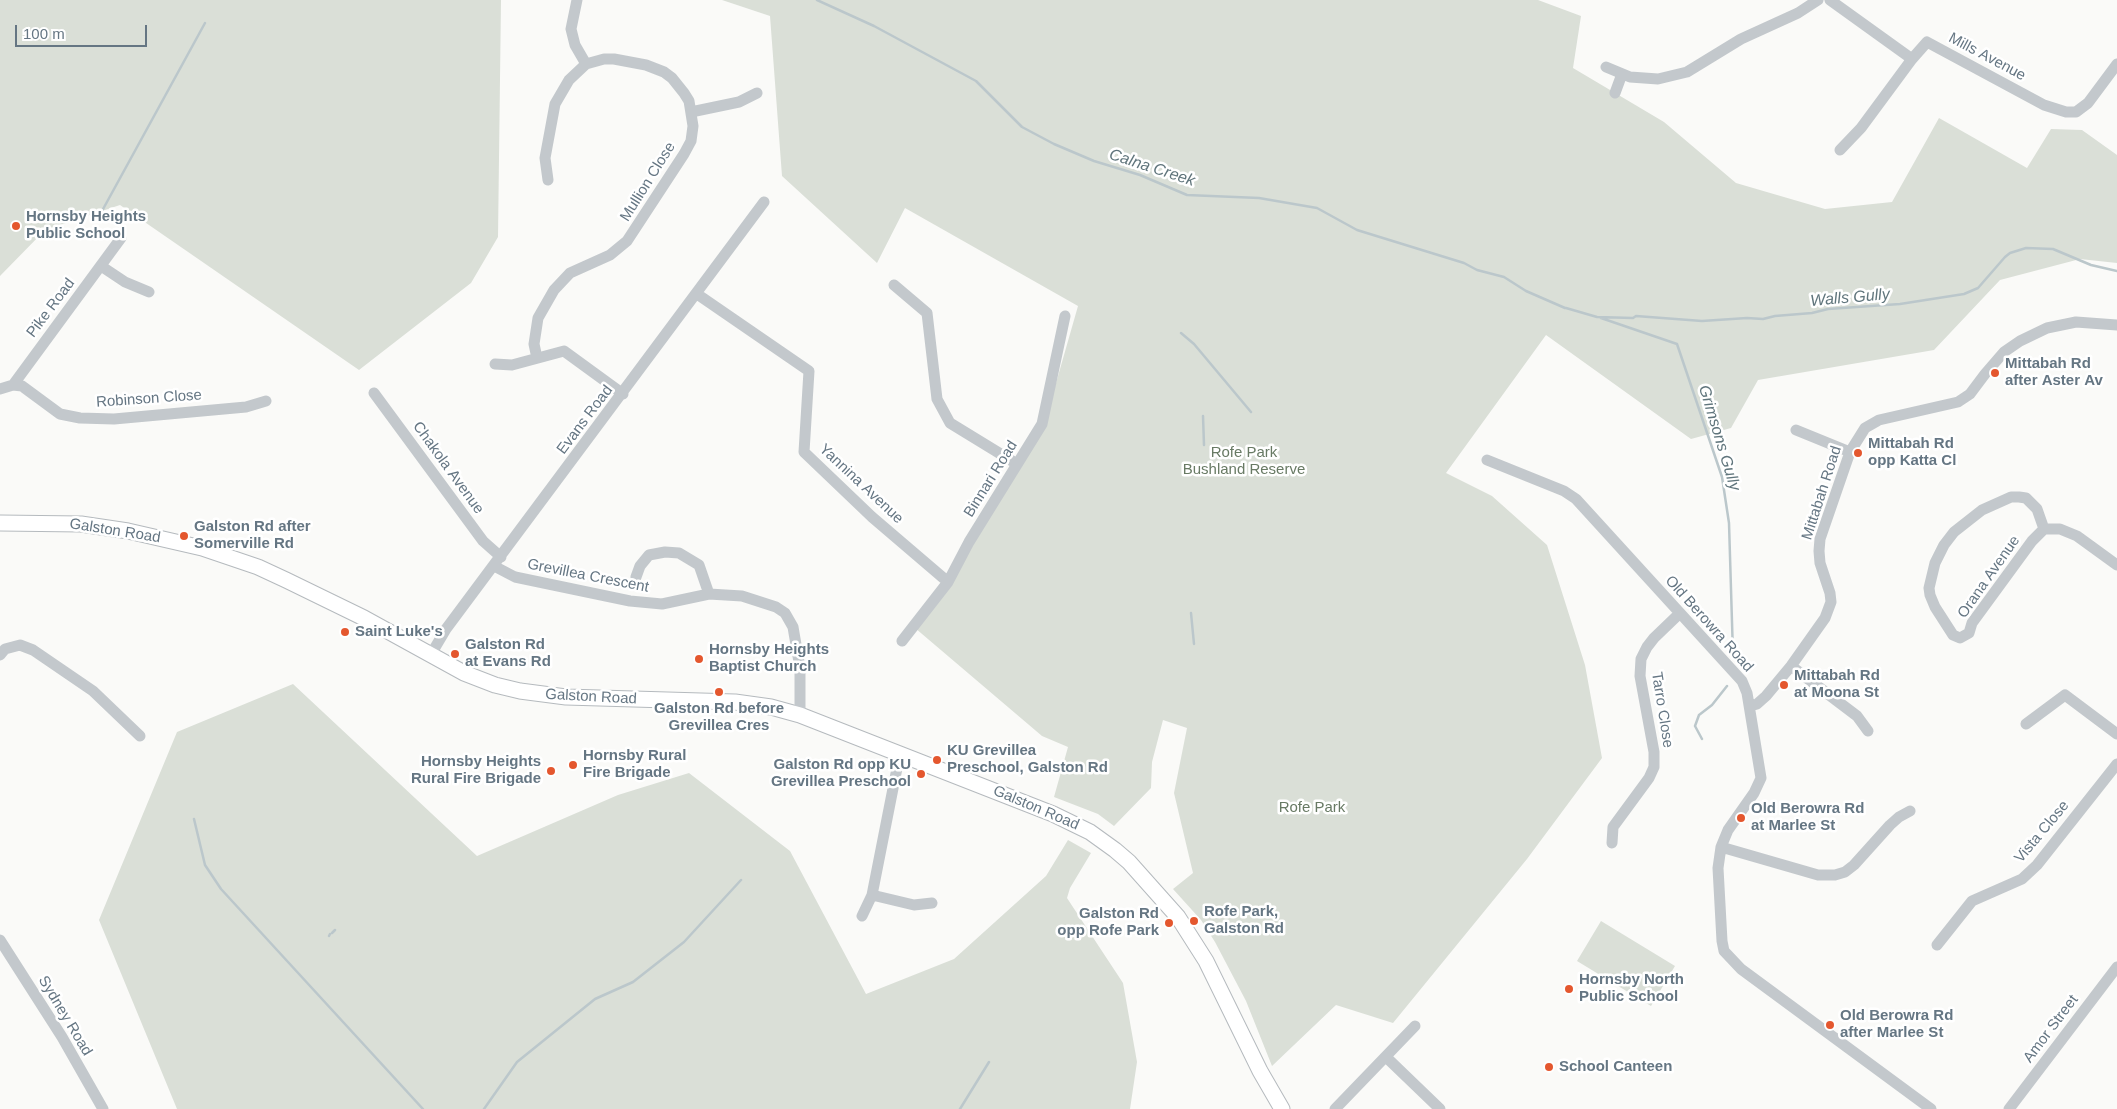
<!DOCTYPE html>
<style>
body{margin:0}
#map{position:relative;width:2117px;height:1109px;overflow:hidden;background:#fafaf8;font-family:Arial,sans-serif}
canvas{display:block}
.scale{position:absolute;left:15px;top:25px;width:132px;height:22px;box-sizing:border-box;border:2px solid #657683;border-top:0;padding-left:6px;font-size:15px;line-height:18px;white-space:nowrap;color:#657683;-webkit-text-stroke:4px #fff;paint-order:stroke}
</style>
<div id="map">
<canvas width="2117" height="1109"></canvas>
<div class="scale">100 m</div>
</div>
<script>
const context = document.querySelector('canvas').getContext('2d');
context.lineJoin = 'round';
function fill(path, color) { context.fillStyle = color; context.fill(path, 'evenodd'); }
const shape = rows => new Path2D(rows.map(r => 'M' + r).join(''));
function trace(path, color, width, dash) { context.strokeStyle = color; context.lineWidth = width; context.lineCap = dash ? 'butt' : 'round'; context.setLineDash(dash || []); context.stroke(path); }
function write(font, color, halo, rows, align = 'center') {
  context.font = font + ' Arial,sans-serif'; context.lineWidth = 5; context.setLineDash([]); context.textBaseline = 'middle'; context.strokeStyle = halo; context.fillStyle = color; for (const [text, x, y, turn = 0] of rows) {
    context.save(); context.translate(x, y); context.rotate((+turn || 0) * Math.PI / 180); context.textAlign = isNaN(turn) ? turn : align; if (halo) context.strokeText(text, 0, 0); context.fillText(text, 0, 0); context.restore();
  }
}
fill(shape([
 [0,0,501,0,498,237,471,283,359,370,120,205,45,230,0,276],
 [722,0,1538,0,1581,16,1573,68,1664,122,1736,183,1825,209,1892,202,1939,118,2027,168,2051,129,2082,130,2117,155,2117,263,2080,259,2000,280,1934,350,1758,380,1731,428,1691,439,1546,335,1446,473,1492,496,1547,545,1585,665,1602,758,1527,859,1393,1023,1336,1005,1272,1066,1246,1001,1215,942,1201,920,1173,889,1193,873,1174,793,1187,728,1163,720,1152,762,1151,788,1114,826,1098,814,1054,797,1068,747,1042,736,915,628,1044,425,1078,306,905,208,877,263,782,176,770,16],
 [293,684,477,856,618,795,689,773,790,851,866,994,954,959,1046,876,1068,840,1091,853,1070,888,1067,898,1123,983,1137,1062,1130,1109,177,1109,99,920,177,732],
 [1601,921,1675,966,1651,1006,1577,961]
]), '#dadfd7');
trace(shape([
 [817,0,874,26,976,81,1022,127,1054,144,1094,161,1140,175,1187,195,1259,198,1317,208,1357,230,1464,263,1477,270,1504,277,1526,291,1565,308],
 [97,215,102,211,205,23],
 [1566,308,1597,317,1633,318,1636,316,1702,321,1747,318,1763,319,1775,316,1812,313,1828,309,1900,304,1964,294,1978,288,2005,257,2010,253,2026,248,2053,249,2091,265,2117,271],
 [1601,318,1677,344,1722,477,1729,523,1733,655],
 [1181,333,1194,344,1251,412],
 [1203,416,1204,445],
 [1191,613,1194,644],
 [1702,739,1695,726,1699,715,1712,705,1727,686],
 [194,819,205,865,221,889,423,1109],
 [332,933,335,930],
 [329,936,330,934],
 [484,1109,517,1062,595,999,633,982,684,942,741,880],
 [960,1109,989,1062]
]), '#bbc7cb', 2.5);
const major = shape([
 [0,523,81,524,128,531,202,548,258,567,286,580,364,618,464,673,495,685,520,691,566,697,735,702,771,707,800,715,1053,814,1090,832,1115,850,1129,862,1178,917,1206,961,1260,1071,1282,1109]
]);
trace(major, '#b5babe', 17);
trace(shape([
 [577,0,571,29,575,45,586,64],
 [1830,0,1912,59],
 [1606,67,1630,77,1658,79,1687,72,1741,39,1798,13,1818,0],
 [1615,93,1622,74],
 [691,112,739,102,757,93],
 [1840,150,1861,128,1912,59,1927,42,2044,105,2066,112,2076,112,2088,103,2117,64],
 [101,266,125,282,149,292],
 [894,285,927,313,937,399,950,423,1017,464],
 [697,294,809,371,804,452,872,517,948,582],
 [537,358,534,344,538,318,554,290,570,273,610,255,627,241,684,154,691,141,693,126,689,101,684,93,672,78,664,72,646,65,614,59,604,59,586,64,569,80,555,104,545,158,548,180],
 [495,364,512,365,564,351,623,394],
 [13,385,22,386,60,414,80,418,114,419,246,407,266,401],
 [0,389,13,385,121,238],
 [374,393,483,541,501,557],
 [1796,430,1850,452],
 [1487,460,1564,491,1576,499,1742,681,1747,693,1761,778,1754,793,1728,830,1721,847,1718,868,1722,941,1724,951,1741,969,1931,1109],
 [2044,529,2037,509,2026,498,2019,497,2011,497,1982,510,1954,532,1944,545,1935,563,1929,588,1930,595,1935,607,1953,635,1960,638,1969,633,1972,623,2032,541,2044,529,2060,529,2077,536,2117,565],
 [494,566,515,577,630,601,662,604,709,594,742,596,776,607,785,613,793,627,800,668,800,715],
 [636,577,640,566,649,555,665,552,679,553,699,565,709,594],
 [902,641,948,582,969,542,1042,424,1065,316],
 [0,655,5,649,20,645,33,650,93,691,140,736],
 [430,656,446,629,764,202],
 [1791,666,1857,716,1868,731],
 [1750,706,1757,704,1766,696,1791,666,1825,618,1831,602,1830,593,1820,563,1819,551,1820,539,1850,452,1865,428,1879,420,1958,402,1970,394,1985,374,2004,352,2020,341,2047,328,2076,322,2117,325],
 [2026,724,2065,695,2117,734],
 [900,753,872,895,914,905,932,903],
 [1612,843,1613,827,1649,778,1654,767,1654,752,1640,676,1641,659,1647,647,1654,638,1680,613],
 [1721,847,1818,875,1835,875,1845,872,1854,865,1890,825,1899,817,1910,811],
 [862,916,872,895],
 [0,940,62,1037,103,1109],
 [1937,945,1972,901,2022,879,2037,865,2117,764],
 [1386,1057,1440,1109],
 [1335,1109,1415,1026],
 [2009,1109,2117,967]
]), '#c3c8cc', 11);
trace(major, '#fff', 15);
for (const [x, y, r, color] of [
 [16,226,5,"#e4572e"],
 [1995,373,5,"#e4572e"],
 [1858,453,5,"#e4572e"],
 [184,536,5,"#e4572e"],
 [345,632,5,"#e4572e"],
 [455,654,5,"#e4572e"],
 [699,659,5,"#e4572e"],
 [1784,685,5,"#e4572e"],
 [719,692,5,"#e4572e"],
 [937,760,5,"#e4572e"],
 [573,765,5,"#e4572e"],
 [551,771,5,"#e4572e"],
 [921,774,5,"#e4572e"],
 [1741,818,5,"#e4572e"],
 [1194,921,5,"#e4572e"],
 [1169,923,5,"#e4572e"],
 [1569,989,5,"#e4572e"],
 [1830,1025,5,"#e4572e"],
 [1549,1067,5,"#e4572e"]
]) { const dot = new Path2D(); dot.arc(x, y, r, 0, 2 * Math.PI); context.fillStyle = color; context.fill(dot); trace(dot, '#fff', 2); }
write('15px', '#657683', '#fff', [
 ["Mills Avenue",1987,57,28],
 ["Mullion Close",648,182,-58],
 ["Pike Road",51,308,-53],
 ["Robinson Close",149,399,-4],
 ["Evans Road",585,420,-53],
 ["Chakola Avenue",448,468,54],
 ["Binnari Road",991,479,-58],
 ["Yannina Avenue",861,484,43],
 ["Mittabah Road",1822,493,-72],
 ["Galston Road",115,531,9],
 ["Grevillea Crescent",588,576,11],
 ["Orana Avenue",1989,577,-55],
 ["Old Berowra Road",1709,624,48],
 ["Galston Road",591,697,3],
 ["Tarro Close",1662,710,81],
 ["Galston Road",1036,808,23],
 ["Vista Close",2042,832,-50],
 ["Sydney Road",65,1016,59],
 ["Amor Street",2051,1029,-53]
]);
write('bold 15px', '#657683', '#fff', [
 ["Hornsby Heights",26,217],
 ["Public School",26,234],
 ["Mittabah Rd",2005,364],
 ["after Aster Av",2005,381],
 ["Mittabah Rd",1868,444],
 ["opp Katta Cl",1868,461],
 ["Galston Rd after",194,527],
 ["Somerville Rd",194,544],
 ["Saint Luke's",355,632],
 ["Galston Rd",465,645],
 ["at Evans Rd",465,662],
 ["Hornsby Heights",709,650],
 ["Baptist Church",709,667],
 ["Mittabah Rd",1794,676],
 ["at Moona St",1794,693],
 ["Galston Rd before",719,709,"center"],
 ["Grevillea Cres",719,726,"center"],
 ["KU Grevillea",947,751],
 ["Preschool, Galston Rd",947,768],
 ["Hornsby Rural",583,756],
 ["Fire Brigade",583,773],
 ["Hornsby Heights",541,762,"right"],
 ["Rural Fire Brigade",541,779,"right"],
 ["Galston Rd opp KU",911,765,"right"],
 ["Grevillea Preschool",911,782,"right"],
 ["Old Berowra Rd",1751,809],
 ["at Marlee St",1751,826],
 ["Rofe Park,",1204,912],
 ["Galston Rd",1204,929],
 ["Galston Rd",1159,914,"right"],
 ["opp Rofe Park",1159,931,"right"],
 ["Hornsby North",1579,980],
 ["Public School",1579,997],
 ["Old Berowra Rd",1840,1016],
 ["after Marlee St",1840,1033],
 ["School Canteen",1559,1067]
], 'left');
write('15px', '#687a64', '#fff', [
 ["Rofe Park",1244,453],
 ["Bushland Reserve",1244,470],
 ["Rofe Park",1312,808]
]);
write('italic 16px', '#60757c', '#fff', [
 ["Calna Creek",1152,168,18],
 ["Walls Gully",1850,298,-5],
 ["Grimsons Gully",1719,438,73]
]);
</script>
